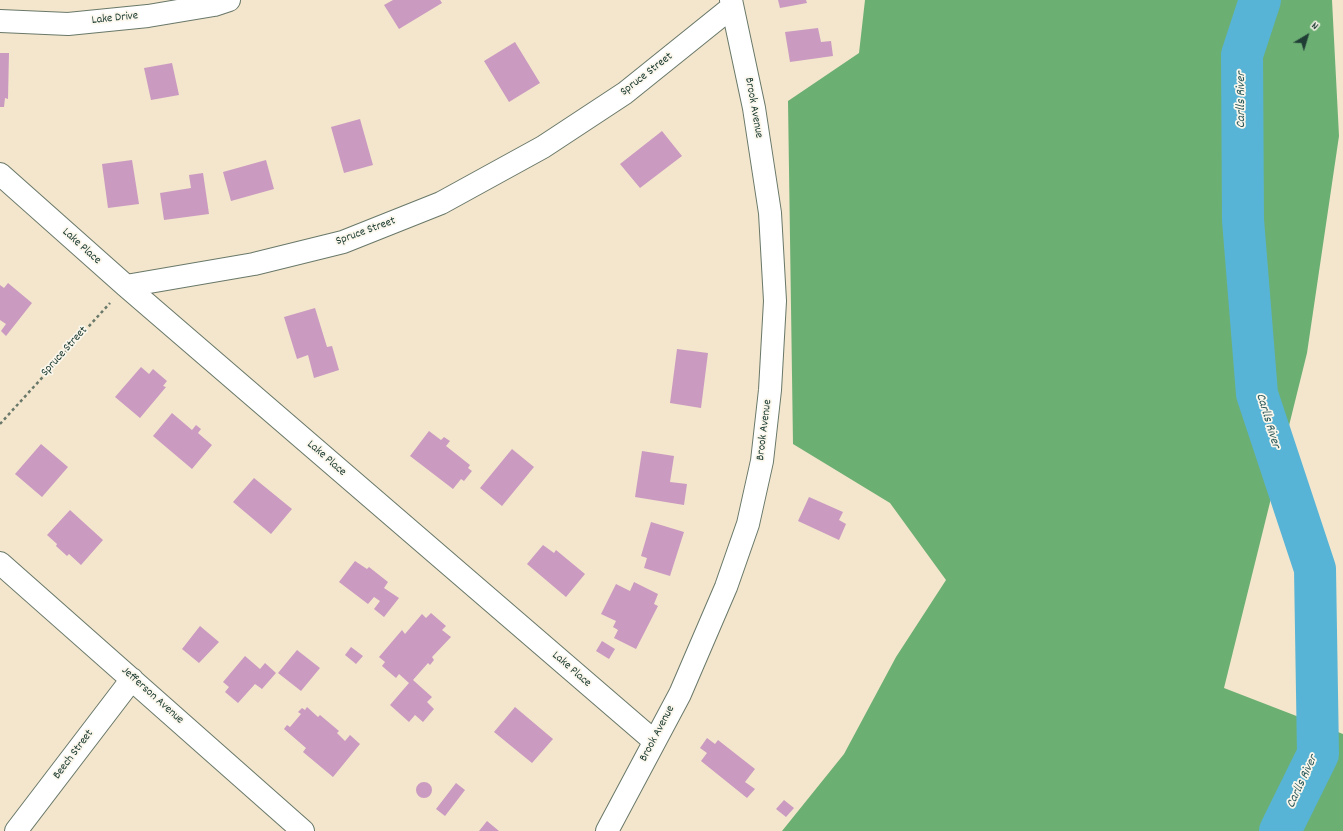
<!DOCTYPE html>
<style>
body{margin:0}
#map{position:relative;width:1343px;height:831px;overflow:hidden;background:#f3e6cc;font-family:Dekko,sans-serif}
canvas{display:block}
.north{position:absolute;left:1287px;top:16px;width:40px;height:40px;-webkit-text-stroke:3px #fbf7ec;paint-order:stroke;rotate:38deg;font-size:11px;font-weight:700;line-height:16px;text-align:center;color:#1f3d34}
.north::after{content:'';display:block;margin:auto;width:14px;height:18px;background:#1f3d34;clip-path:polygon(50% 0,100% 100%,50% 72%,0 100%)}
</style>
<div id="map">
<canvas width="1343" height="831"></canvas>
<div class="north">N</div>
</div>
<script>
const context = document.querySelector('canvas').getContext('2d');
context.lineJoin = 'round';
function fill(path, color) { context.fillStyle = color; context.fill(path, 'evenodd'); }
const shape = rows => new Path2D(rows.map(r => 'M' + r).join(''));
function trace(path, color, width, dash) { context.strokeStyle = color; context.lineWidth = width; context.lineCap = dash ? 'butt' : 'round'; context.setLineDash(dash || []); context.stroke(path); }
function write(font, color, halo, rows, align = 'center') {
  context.font = font + ' Dekko,sans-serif'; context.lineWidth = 3.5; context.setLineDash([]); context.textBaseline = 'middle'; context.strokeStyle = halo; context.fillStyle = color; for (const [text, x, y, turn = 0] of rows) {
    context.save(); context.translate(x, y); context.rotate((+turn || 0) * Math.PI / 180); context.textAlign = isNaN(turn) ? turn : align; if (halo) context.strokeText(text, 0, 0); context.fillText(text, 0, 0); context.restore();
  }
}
fill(shape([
 [865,0,1332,0,1339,136,1307,353,1224,688,1343,734,1343,831,782,831,844,754,896,657,946,580,890,503,793,444,788,101,859,53]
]), '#6caf73');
trace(shape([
 [1260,0,1242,55,1243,220,1257,394,1315,569,1318,754,1280,831]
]), '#58b4d6', 42);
fill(shape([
 [393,0,440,0,442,3,399,29,384,5],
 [778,0,806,0,807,3,780,8],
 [818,28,821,42,831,41,833,56,790,62,785,32],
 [515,42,540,83,509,102,484,61],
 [0,53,9,53,8,99,5,98,4,107,0,107],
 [172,63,179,95,151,100,144,68],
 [360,119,373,165,344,173,331,127],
 [662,131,682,156,640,188,620,164],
 [132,160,139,204,108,208,102,164],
 [266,160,274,189,231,201,223,172],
 [203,173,209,214,164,220,160,193,191,188,189,175],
 [8,283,32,303,6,336,1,331,6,324,0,320,0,285,4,288],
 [315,308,327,347,332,346,339,370,314,378,308,355,297,359,284,317],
 [677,349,708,353,701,408,670,403],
 [141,367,149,374,153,369,167,381,163,386,166,387,140,418,115,397],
 [172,413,192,430,196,425,201,429,198,433,212,445,192,469,153,436],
 [429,431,441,440,444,437,450,441,446,446,470,465,468,468,472,471,464,481,461,479,453,489,410,456],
 [41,444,68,467,42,497,15,474],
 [512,449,534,467,502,506,480,488],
 [642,451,674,456,670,482,687,484,684,505,635,497],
 [254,478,292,509,271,534,233,502],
 [809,497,843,512,839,520,846,524,839,540,798,521],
 [70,510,103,540,81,565,69,554,67,556,56,546,57,544,47,535],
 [651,522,684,532,670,576,644,568,647,558,641,556],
 [543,545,554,553,556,550,585,574,566,597,527,564],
 [355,561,367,569,369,567,388,582,384,588,399,598,384,617,374,609,380,601,374,597,368,604,339,582],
 [634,582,658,594,654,604,658,606,636,649,614,638,618,630,613,627,616,621,601,614,616,584,630,591],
 [431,613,446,626,442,630,451,637,432,657,434,660,430,665,428,663,413,680,432,697,427,702,434,709,423,722,415,715,409,722,390,705,409,683,399,674,396,678,382,666,385,662,379,657,402,630,405,634,422,614,426,618],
 [200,626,219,642,199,663,182,649],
 [602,641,615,649,609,659,596,651],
 [351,647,363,656,356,664,345,655],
 [297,650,320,668,301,691,278,673],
 [245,656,260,669,265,663,276,673,262,689,255,684,238,703,225,692,229,687,223,682],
 [307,707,318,717,320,715,339,731,337,733,345,741,350,735,360,744,333,777,303,752,306,748,284,729,287,725,290,727,301,714,298,712,302,708,305,710],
 [515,707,553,739,532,763,494,732],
 [707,738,715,744,718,740,755,769,745,782,755,789,747,798,701,761,707,753,700,748],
 '416 790a8 8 0 1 1 16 0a8 8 0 1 1-16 0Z',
 [456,783,465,790,445,816,436,809],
 [784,800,794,808,786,817,776,809],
 [487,821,499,831,479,831]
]), '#ca9ac1');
const minor = shape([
 [0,21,68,24,148,16,214,5,229,0],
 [0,174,126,286,654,741],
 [126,286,254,264,343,242,441,203,543,147,625,93,732,7],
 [0,563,303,831],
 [16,831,132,679],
 [607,831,680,694,726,587,748,524,762,461,770,390,775,301,770,213,754,108,731,0]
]);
trace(minor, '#697869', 24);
trace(shape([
 [0,424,110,303]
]), '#697869', 2.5, [3, 3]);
trace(minor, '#fff', 22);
write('12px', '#1f3d34', '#fbf7ec', [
 ["Lake Drive",115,19,-6],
 ["Spruce Street",647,75,-38],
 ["Brook Avenue",753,108,80],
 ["Spruce Street",366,232,-20],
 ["Lake Place",81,247,42],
 ["Spruce Street",65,352,-48],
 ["Brook Avenue",765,430,-83],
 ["Lake Place",326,459,41],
 ["Lake Place",571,670,41],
 ["Jefferson Avenue",152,696,42],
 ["Brook Avenue",658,734,-62],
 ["Beech Street",74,755,-53]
]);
write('italic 13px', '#2d5b5c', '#fbf7ec', [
 ["Carlls River",1242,100,-90],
 ["Carlls River",1267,421,73],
 ["Carlls River",1303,782,-65]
]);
</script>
